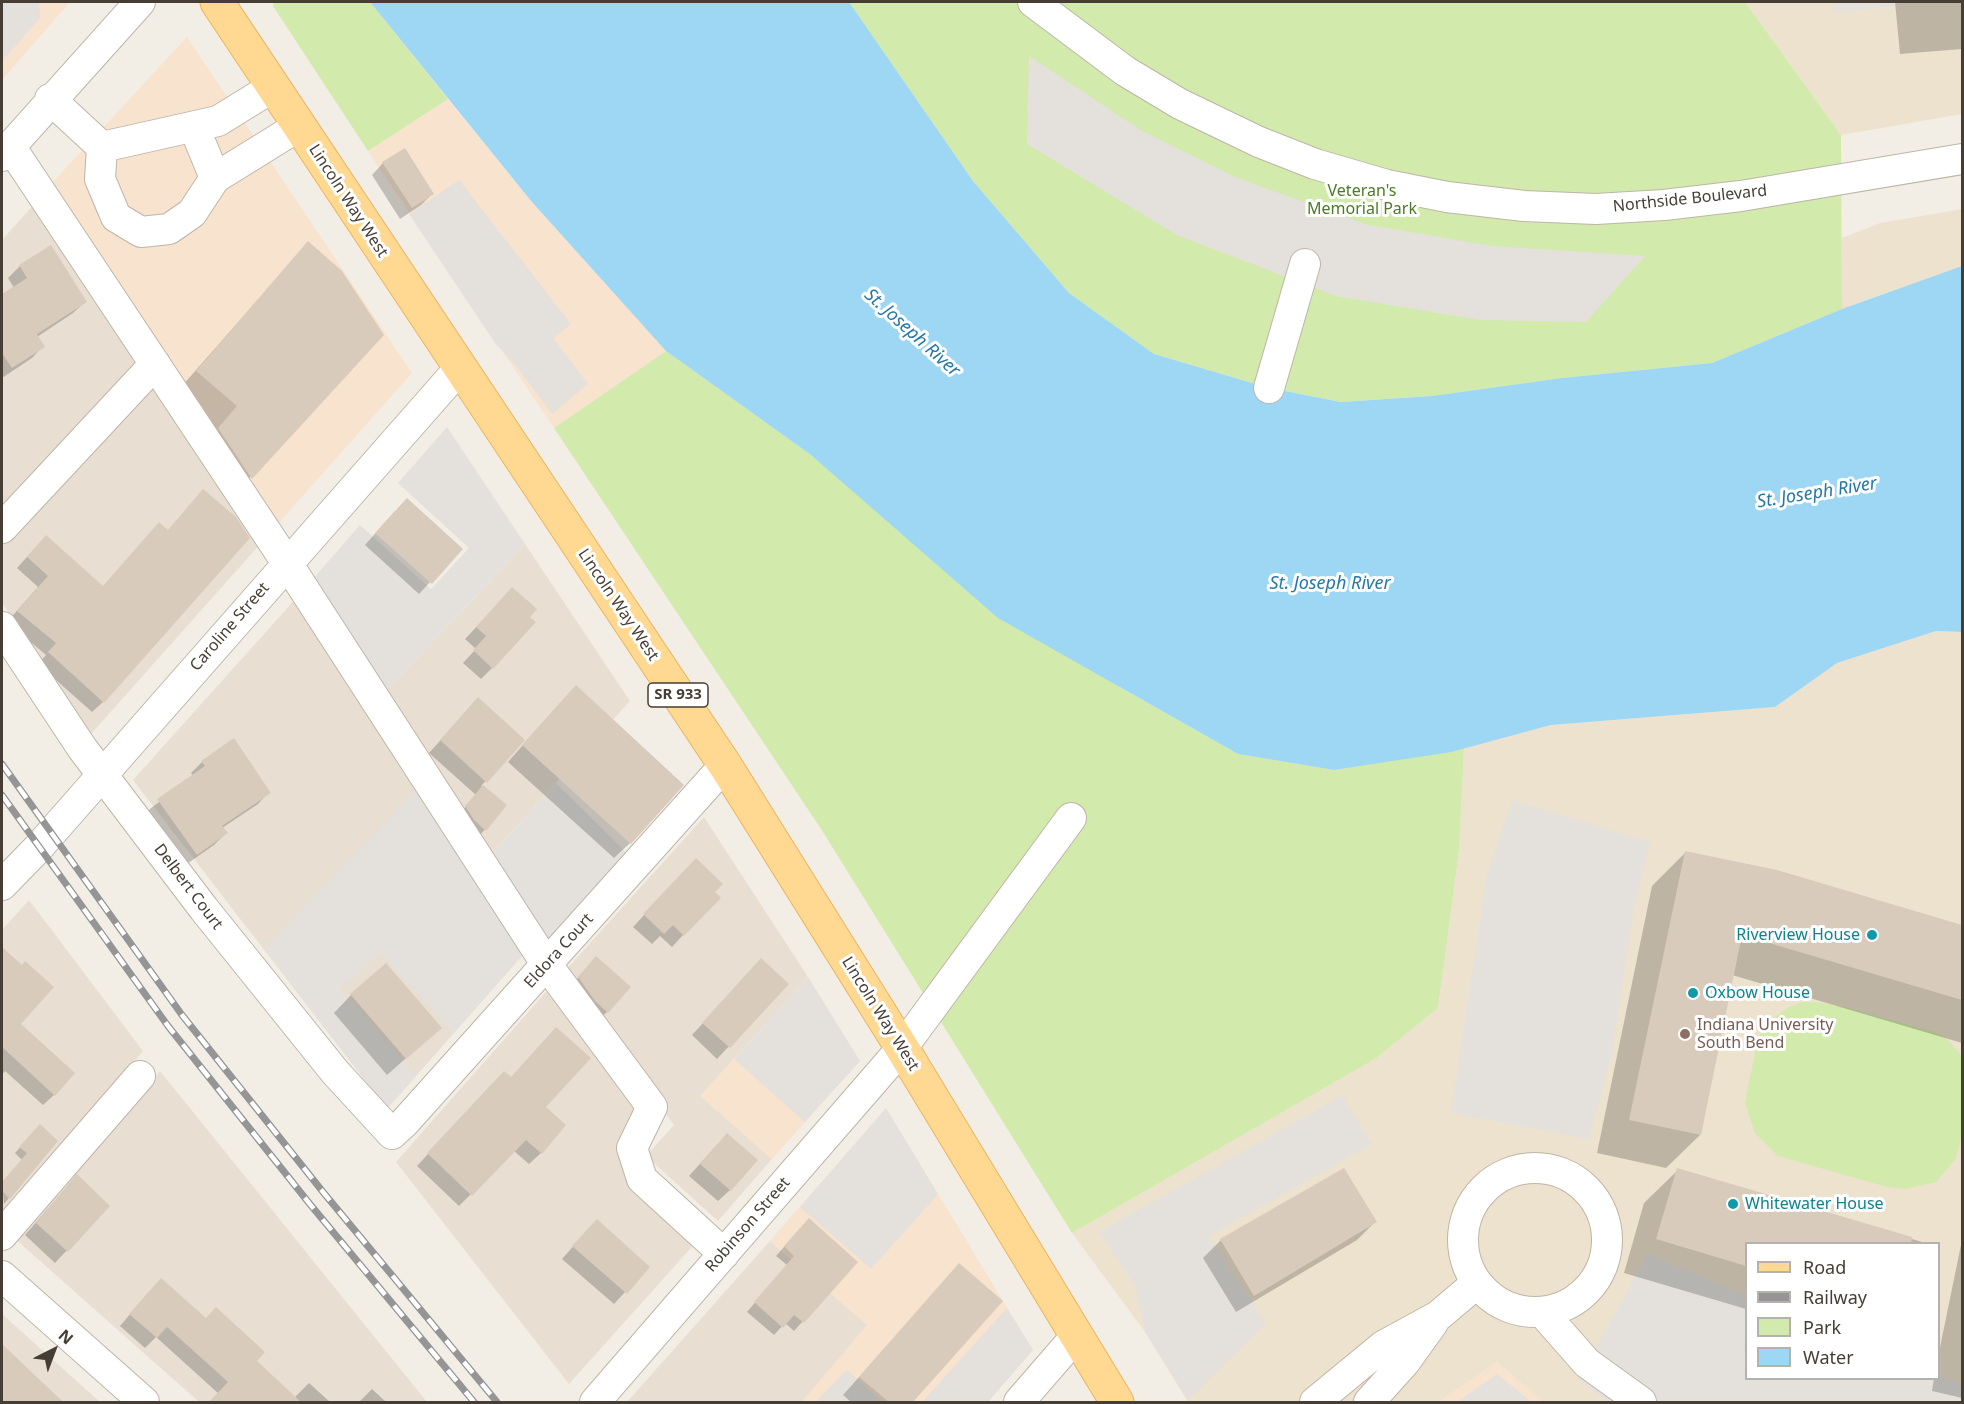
<!DOCTYPE html>
<style>
body{margin:0}
#map{position:relative;width:1964px;height:1404px;overflow:hidden;background:#f3eee5;font-family:"Noto Sans",sans-serif}
canvas{display:block}
.frame{position:absolute;inset:0;border:3px solid #463e34;pointer-events:none}
.legend{position:absolute;left:1745px;top:1242px;width:195px;height:138px;box-sizing:border-box;background:#fff;border:2px solid #b5b2ae;margin:0;padding:8px 10px;list-style:none;font-size:18px;color:#463e34}
.legend li{display:flex;align-items:center;gap:12px;height:30px}
.legend b{width:30px;border:2px solid #b5b2ae}
.north{position:absolute;left:24px;top:1320px;width:60px;height:60px;-webkit-text-stroke:4px #fff;paint-order:stroke;rotate:42deg;font-size:16px;font-weight:700;line-height:24px;text-align:center;color:#463e34}
.north::after{content:'';display:block;margin:auto;width:21px;height:27px;background:#463e34;clip-path:polygon(50% 0,100% 100%,50% 72%,0 100%)}
</style>
<div id="map">
<canvas width="1964" height="1404"></canvas>
<div class="frame"></div>
<ul class="legend">
<li><b style="height:8px;background:#ffd892"></b>Road</li>
<li><b style="height:8px;background:#959595"></b>Railway</li>
<li><b style="height:16px;background:#d2eaab"></b>Park</li>
<li><b style="height:16px;background:#9dd7f4"></b>Water</li>
</ul>
<div class="north">N</div>
</div>
<script>
const context = document.querySelector('canvas').getContext('2d');
context.lineJoin = 'round';
function fill(path, color) { context.fillStyle = color; context.fill(path, 'evenodd'); }
const shape = rows => new Path2D(rows.map(r => 'M' + r).join(''));
function trace(path, color, width, dash) { context.strokeStyle = color; context.lineWidth = width; context.lineCap = dash ? 'butt' : 'round'; context.setLineDash(dash || []); context.stroke(path); }
function write(font, color, halo, rows, align = 'center') {
  context.font = font + ' "Noto Sans",sans-serif'; context.lineWidth = 6; context.setLineDash([]); context.textBaseline = 'middle'; context.strokeStyle = halo; context.fillStyle = color; for (const [text, x, y, turn = 0] of rows) {
    context.save(); context.translate(x, y); context.rotate((+turn || 0) * Math.PI / 180); context.textAlign = isNaN(turn) ? turn : align; if (halo) context.strokeText(text, 0, 0); context.fillText(text, 0, 0); context.restore();
  }
}
fill(shape([
 [36,202,144,368,2,517,2,240],
 [154,379,262,542,91,734,2,603,2,542],
 [525,544,630,701,488,858,385,692],
 [299,595,529,948,387,1109,133,780],
 [704,817,808,977,701,1096,772,1159,718,1221,646,1156,674,1125,563,973],
 [29,900,143,1051,2,1217,2,930],
 [552,985,641,1105,619,1145,699,1239,569,1384,396,1162],
 [160,1071,427,1402,199,1402,13,1237],
 [770,1241,868,1325,802,1402,627,1402],
 [2,1314,100,1402,2,1402]
]), '#e8dfd2');
fill(shape([
 [2,2,70,2,2,80],
 [187,37,412,373,275,527,50,185],
 [448,99,532,202,666,351,554,428,368,151],
 [808,977,860,1061,772,1159,700,1096],
 [886,1108,1033,1350,988,1402,802,1402,867,1325,770,1241],
 [1497,1362,1543,1402,1438,1402]
]), '#f7e3ce');
fill(shape([
 [1745,2,1962,2,1962,114,1841,135],
 [1962,209,1962,266,1842,309,1842,238,1880,223],
 [1936,631,1962,632,1962,1402,1543,1402,1497,1362,1438,1402,1188,1402,1145,1332,1072,1233,1375,1059,1438,1008,1459,851,1464,748,1551,725,1775,707,1837,663],
 [1746,1244,1938,1244,1938,1378,1746,1378]
]), '#ede2cd');
fill(shape([
 [274,2,370,2,448,99,368,151,273,6],
 [849,2,1745,2,1841,135,1842,309,1712,363,1562,378,1432,396,1341,402,1269,388,1154,354,1069,293,973,181],
 [666,351,811,455,1121,688,1238,754,1334,770,1464,748,1459,851,1438,1008,1375,1059,1072,1233,823,832,554,428],
 [1803,1002,1817,1002,1848,1008,1937,1033,1948,1040,1961,1055,1962,1135,1956,1158,1936,1182,1906,1189,1887,1187,1778,1156,1755,1133,1745,1103,1758,1038,1775,1017,1789,1007]
]), '#d2eaab');
fill(shape([
 [2,2,39,2,40,18,2,61],
 [1833,2,1897,2,1898,6,1834,13],
 [1029,56,1142,131,1237,178,1368,225,1492,246,1645,256,1586,322,1480,320,1336,296,1177,235,1027,144],
 [459,180,571,324,553,338,588,384,552,414,520,371,495,343,409,214],
 [447,427,525,544,385,692,311,581,360,525,431,589,469,548,398,483],
 [556,783,629,855,550,942,488,858],
 [422,784,529,948,454,1033,380,952,339,988,416,1076,387,1109,264,949],
 [1512,800,1650,842,1634,908,1611,1057,1589,1139,1451,1113,1487,875],
 [808,977,860,1061,805,1122,734,1059],
 [1342,1096,1372,1144,1209,1236,1266,1323,1188,1400,1145,1332,1135,1285,1099,1232],
 [886,1108,938,1194,871,1269,800,1207],
 [1648,1254,1746,1295,1746,1378,1938,1378,1939,1375,1962,1384,1962,1402,1608,1402,1578,1379],
 [1007,1308,1033,1350,988,1402,922,1402],
 [846,1370,847,1370,883,1402,816,1402],
 [1497,1374,1531,1402,1457,1402]
]), '#e4e1dd');
fill(shape([
 [370,2,849,2,973,181,1069,293,1154,354,1269,388,1341,402,1432,396,1562,378,1712,363,1842,309,1962,266,1962,632,1936,631,1837,663,1775,707,1551,725,1451,752,1334,770,1238,754,998,618,811,455,666,351,532,202]
]), '#9dd7f4');
fill(shape([
 [1895,2,1962,2,1962,49,1900,54],
 [383,163,432,194,421,205,400,219,372,175],
 [308,243,382,334,228,501,174,395],
 [20,266,85,302,73,313,37,337,43,346,32,358,2,378,2,296,14,288,8,278],
 [395,511,461,549,419,594,365,545],
 [167,531,103,702,92,712,38,664,46,655,7,622,38,587,17,568,35,548,102,587],
 [501,601,492,668,481,679,463,663,476,649,465,639],
 [560,703,630,843,614,858,508,762],
 [467,711,523,740,481,786,505,806,480,835,460,813,476,795,429,753],
 [202,762,269,792,258,804,222,828,226,833,214,845,184,866,146,812,193,776,191,773],
 [1685,853,1777,872,1962,926,1962,1043,1732,975,1700,1135,1666,1168,1597,1153,1652,886],
 [684,872,713,892,683,935,672,947,660,936,652,944,633,927],
 [11,958,19,1025,54,1095,43,1105,5,1071,2,1075,2,967],
 [585,970,607,1012,595,1023,567,990],
 [750,972,787,984,717,1059,692,1035],
 [351,995,440,1028,387,1075,334,1013],
 [492,1084,543,1107,541,1153,529,1164,514,1151,459,1206,417,1166],
 [34,1132,56,1141,4,1204,2,1183,22,1160,15,1153],
 [715,1147,730,1190,718,1201,689,1176],
 [1678,1170,1929,1244,1746,1244,1746,1309,1624,1273,1644,1203],
 [66,1188,108,1206,55,1263,25,1235],
 [1375,1222,1357,1240,1236,1312,1203,1258,1221,1240],
 [800,1229,856,1262,794,1331,785,1323,774,1335,747,1312,787,1265,776,1256],
 [585,1233,648,1267,614,1304,562,1259],
 [1962,1240,1962,1398,1932,1391,1934,1378,1938,1378,1938,1357],
 [959,1265,1000,1301,911,1402,851,1402,843,1395],
 [150,1291,206,1319,294,1398,309,1383,330,1402,210,1402,219,1394,156,1337,145,1348,120,1326],
 [5,1349,63,1402,2,1402,2,1352],
 [372,1389,386,1402,359,1402]
]), '#0003');
fill(shape([
 [405,148,434,194,412,208,382,162],
 [308,241,342,271,384,335,252,479,218,428,237,406,196,371],
 [51,245,87,302,37,334,45,347,12,368,2,353,2,294,27,278,19,265],
 [203,489,236,517,250,538,104,703,48,652,56,643,17,611,48,576,27,557,46,535,103,586,159,522,168,530],
 [407,498,463,549,432,584,375,533],
 [512,587,537,609,530,617,536,622,493,669,473,650,486,636,476,627],
 [576,685,684,785,631,844,522,745],
 [478,697,525,740,487,783,440,740],
 [234,738,271,793,222,826,228,833,197,855,157,799,205,766,201,761],
 [483,785,507,805,486,831,474,820,465,806],
 [1685,851,1777,870,1962,925,1962,1000,1742,935,1701,1135,1629,1120],
 [696,858,723,884,715,892,721,898,684,936,673,925,664,934,643,914],
 [2,947,22,965,25,961,54,987,21,1024,75,1073,55,1096,2,1047],
 [596,956,631,987,608,1013,595,1001,578,977],
 [761,958,789,984,730,1048,702,1023],
 [386,963,442,1028,406,1059,350,994],
 [556,1027,591,1058,546,1107,566,1125,542,1154,526,1140,472,1196,427,1153,504,1071,511,1077],
 [40,1124,58,1141,10,1199,2,1191,2,1182,27,1153,19,1147],
 [727,1133,758,1160,731,1191,700,1164],
 [1344,1168,1377,1222,1254,1296,1220,1239],
 [1677,1168,1912,1237,1911,1244,1746,1244,1746,1266,1656,1239],
 [77,1174,110,1206,68,1252,36,1223],
 [809,1218,858,1262,804,1323,794,1315,783,1328,754,1302,794,1256,784,1246],
 [597,1219,650,1267,627,1294,572,1246],
 [959,1263,1003,1301,913,1402,889,1402,859,1377],
 [161,1278,206,1318,216,1307,265,1352,257,1361,301,1402,209,1402,228,1382,167,1327,157,1338,129,1314],
 [2,1344,63,1402,2,1402]
]), '#d9cbbc');
const minor = shape([
 [1033,2,1125,71,1180,104,1259,142,1315,164,1387,185,1447,197,1524,206,1596,209,1664,205,1741,196,1962,159],
 [50,99,102,147],
 [194,127,215,178],
 [10,146,287,563,547,965,652,1107,632,1148,642,1179,724,1254],
 [102,147,100,179,116,217,141,232,169,229,192,213,215,178,299,126],
 [102,147,218,121,273,87],
 [2,156,140,2],
 [1269,388,1305,264],
 [2,528,155,364],
 [2,627,82,748,204,909,335,1072,392,1134,404,1123,725,765],
 [2,885,38,848,459,369],
 '1463 1240a72 72 0 1 1 144 0a72 72 0 1 1-144 0Z',
 [2,1235,140,1076],
 [2,1276,144,1402],
 [1543,1313,1587,1363,1641,1402],
 [595,1402,902,1048,1071,818],
 [1019,1402,1077,1335],
 [1315,1402,1383,1346,1438,1316,1477,1283],
 [1369,1402,1405,1362,1433,1323]
]);
const major = shape([
 [217,2,725,765,902,1048,1117,1402]
]);
trace(minor, '#bfb5a7', 32);
trace(major, '#eab55c', 35);
trace(minor, '#fff', 30);
trace(major, '#ffd892', 33);
const rail = shape([
 [2,764,182,1015,323,1192,497,1402],
 [2,795,168,1026,309,1203,474,1402]
]);
trace(rail, '#959595', 7);
trace(rail, '#fff', 4.5, [14]);
for (const [x, y, r, color] of [
 [1872,935,6,"#0f9aa8"],
 [1693,993,6,"#0f9aa8"],
 [1685,1034,6,"#8d6e63"],
 [1733,1204,6,"#0f9aa8"]
]) { const dot = new Path2D(); dot.arc(x, y, r, 0, 2 * Math.PI); context.fillStyle = color; context.fill(dot); trace(dot, '#fff', 2); }
for (const [x, y, w] of [
 [678,695,60]
]) { const box = new Path2D(); box.roundRect(x - w / 2, y - 12, w, 24, 4.5); context.fillStyle = '#fff'; context.fill(box); trace(box, '#463e34', 1.5); }
write('bold 15px', '#463e34', null, [
 ["SR 933",678,695]
]);
write('16px', '#4b7b24', '#fff', [
 ["Veteran's",1362,191],
 ["Memorial Park",1362,209]
]);
write('16px', '#463e34', '#fff', [
 ["Northside Boulevard",1690,199,-6],
 ["Lincoln Way West",348,201,57],
 ["Lincoln Way West",618,605,56],
 ["Caroline Street",230,627,-49],
 ["Delbert Court",188,887,53],
 ["Eldora Court",559,951,-48],
 ["Lincoln Way West",880,1014,58],
 ["Robinson Street",748,1225,-49]
]);
write('16px', '#0d838f', '#fff', [
 ["Riverview House",1860,935,"right"],
 ["Oxbow House",1705,993],
 ["Whitewater House",1745,1204]
], 'left');
write('16px', '#785e54', '#fff', [
 ["Indiana University",1697,1025],
 ["South Bend",1697,1043]
], 'left');
write('italic 18px', '#2579a7', '#fff', [
 ["St. Joseph River",912,333,42],
 ["St. Joseph River",1817,493,-9],
 ["St. Joseph River",1330,584]
]);
</script>
